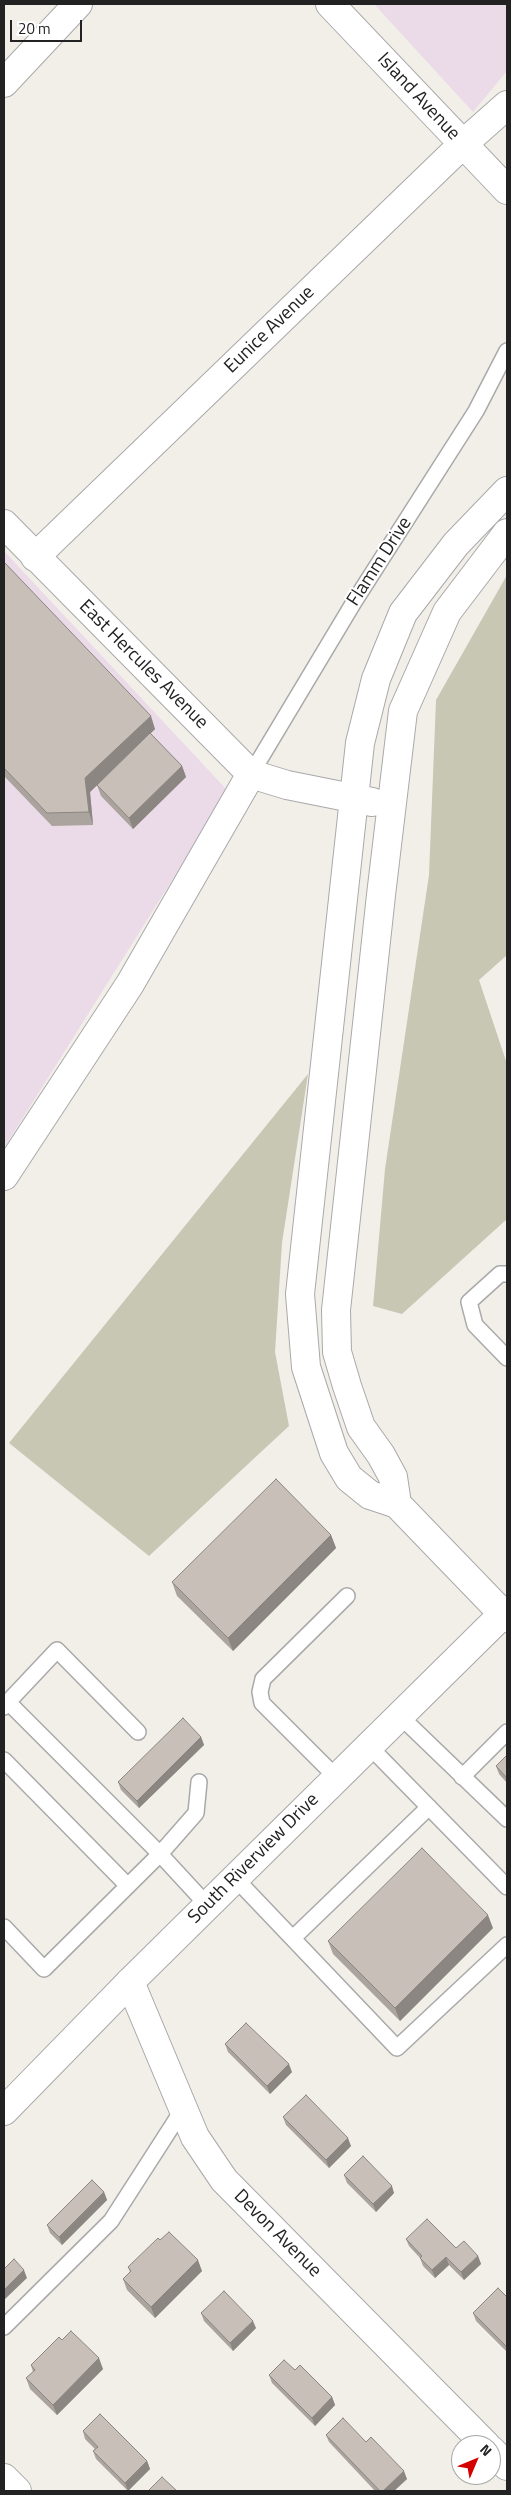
<!DOCTYPE html>
<style>
body{margin:0}
#map{position:relative;width:511px;height:2495px;overflow:hidden;background:#f2efe9;font-family:"Titillium Web",sans-serif}
canvas{display:block}
.frame{position:absolute;inset:0;border:5px solid #222;pointer-events:none}
.north{position:absolute;left:451px;top:2435px;width:50px;height:50px;box-sizing:border-box;background:#fff;border:1px solid #a7a7a7;border-radius:50%;rotate:45deg;font-size:14px;font-weight:700;line-height:20px;text-align:center;color:#222}
.north::after{content:'';display:block;margin:auto;width:18px;height:22px;background:#d40000;clip-path:polygon(50% 0,100% 100%,50% 72%,0 100%)}
.scale{position:absolute;left:10px;top:20px;width:72px;height:22px;box-sizing:border-box;border:2px solid #222;border-top:0;padding-left:6px;font-size:15px;line-height:18px;white-space:nowrap;color:#222;-webkit-text-stroke:4px #fff;paint-order:stroke}
</style>
<div id="map">
<canvas width="511" height="2495"></canvas>
<div class="frame"></div>
<div class="north">N</div>
<div class="scale">20 m</div>
</div>
<script>
const context = document.querySelector('canvas').getContext('2d');
context.lineJoin = 'round';
function fill(path, color) { context.fillStyle = color; context.fill(path, 'evenodd'); }
const shape = rows => new Path2D(rows.map(r => 'M' + r).join(''));
function trace(path, color, width, dash) { context.strokeStyle = color; context.lineWidth = width; context.lineCap = dash ? 'butt' : 'round'; context.setLineDash(dash || []); context.stroke(path); }
function write(font, color, halo, rows, align = 'center') {
  context.font = font + ' "Titillium Web",sans-serif'; context.lineWidth = 4; context.setLineDash([]); context.textBaseline = 'middle'; context.strokeStyle = halo; context.fillStyle = color; for (const [text, x, y, turn = 0] of rows) {
    context.save(); context.translate(x, y); context.rotate((+turn || 0) * Math.PI / 180); context.textAlign = isNaN(turn) ? turn : align; if (halo) context.strokeText(text, 0, 0); context.fillText(text, 0, 0); context.restore();
  }
}
fill(shape([
 [374,4,507,4,507,71,473,112],
 [4,551,228,791,4,1148]
]), '#ebdbe8');
fill(shape([
 [507,575,507,955,479,980,507,1064,507,1219,402,1314,373,1306,385,1169,429,875,436,700],
 [308,1074,282,1243,275,1352,289,1426,149,1556,9,1443]
]), '#c7c7b4');
const service = shape([
 [251,774,354,602,476,411,507,351],
 [507,1274,500,1274,469,1302,475,1325,507,1358],
 [8,1702,57,1650,138,1732],
 [4,1707,8,1702,160,1854,196,1813,199,1782],
 [400,1716,507,1819],
 [369,1746,507,1887],
 [4,1760,128,1886],
 [462,1777,507,1732],
 [337,1778,262,1703,260,1692,263,1679,347,1596],
 [235,1878,397,2048,507,1945],
 [4,1927,44,1969,160,1854,208,1906],
 [293,1938,429,1807],
 [4,2327,111,2221,183,2109]
]);
const minor = shape([
 [330,4,507,190],
 [4,83,78,4],
 [507,491,456,544,403,613,376,679,360,743,300,1294,306,1367,334,1453,349,1478,370,1495,397,1504,507,1618],
 [4,524,251,774,287,785,372,802],
 [35,557,463,144,507,105],
 [4,1176,130,984,251,774],
 [397,1504,393,1477,381,1455,361,1427,347,1386,337,1352,336,1310,381,895,403,711,447,612,507,533],
 [130,1982,195,2137,224,2180,486,2445],
 [491,2450,507,2466],
 [4,2478,17,2491]
]);
const tertiary = shape([
 [4,2111,130,1982,507,1610]
]);
trace(service, '#a9a9a9', 18);
trace(minor, '#a9a9a9', 30);
trace(tertiary, '#a9a9a9', 30);
trace(service, '#fff', 15);
trace(minor, '#fff', 28);
trace(tertiary, '#fff', 28);
fill(shape([
 [4,562,155,729,150,734,182,766,186,777,133,829,101,796,97,785,102,780,90,792,93,825,52,826,4,776],
 [331,1535,336,1548,233,1651,177,1596,172,1582],
 [201,1737,204,1745,139,1808,121,1790,118,1782],
 [507,1755,507,1783,499,1774,496,1766],
 [493,1928,400,2021,333,1954,328,1941],
 [225,2044,292,2072,270,2094,228,2052],
 [283,2117,351,2146,329,2168,286,2125],
 [344,2175,394,2193,376,2212,347,2183],
 [104,2192,107,2200,62,2245,50,2233,47,2225],
 [406,2239,456,2248,478,2256,481,2264,464,2280,449,2265,435,2278,423,2266,420,2258,409,2246],
 [160,2240,202,2271,155,2318,127,2290,123,2279,130,2272,128,2267],
 [507,2297,507,2352,476,2321,473,2313],
 [201,2313,256,2328,233,2351,204,2321],
 [62,2340,103,2369,57,2415,30,2389,26,2378,33,2372,31,2365],
 [295,2370,332,2397,335,2405,315,2426,272,2383,269,2375],
 [83,2431,147,2461,150,2469,128,2491,96,2459,93,2451,95,2449,85,2439],
 [326,2435,366,2442,407,2479,394,2491,375,2491,329,2442]
]), '#aba49e');
fill(shape([
 [151,716,155,729,90,792,93,825,89,812,85,778],
 [182,766,186,777,133,829,129,818],
 [331,1535,336,1548,233,1651,228,1638],
 [201,1737,204,1745,139,1808,137,1801],
 [488,1915,493,1928,400,2021,395,2008],
 [289,2064,292,2072,270,2094,267,2086],
 [348,2138,351,2146,329,2168,326,2160],
 [392,2186,394,2193,376,2212,373,2204],
 [104,2192,107,2200,62,2245,59,2237],
 [478,2256,481,2264,464,2280,461,2272],
 [446,2257,449,2265,435,2278,432,2270],
 [198,2260,202,2271,155,2318,151,2307],
 [24,2270,27,2278,4,2300,4,2290],
 [253,2321,256,2328,233,2351,230,2343],
 [99,2358,103,2369,57,2415,53,2405],
 [332,2397,335,2405,315,2426,312,2418],
 [147,2461,150,2469,128,2491,125,2483],
 [404,2471,407,2479,394,2491,383,2491]
]), '#8b8681');
const building = shape([
 [4,562,151,716,85,778,89,812,47,813,4,768,4,562],
 [150,733,182,766,129,818,97,785,150,733],
 [276,1479,331,1535,228,1638,172,1582,276,1479],
 [183,1718,201,1737,137,1801,118,1782,183,1718],
 [507,1755,507,1778,496,1766,507,1755],
 [422,1848,488,1915,395,2008,328,1941,422,1848],
 [246,2023,289,2064,267,2086,225,2044,246,2023],
 [306,2095,348,2138,326,2160,283,2117,306,2095],
 [363,2156,392,2186,373,2204,344,2175,363,2156],
 [92,2180,104,2192,59,2237,47,2225,92,2180],
 [427,2219,456,2248,464,2241,478,2256,461,2272,446,2257,432,2270,420,2258,422,2256,406,2239,427,2219],
 [169,2232,198,2260,151,2307,123,2279,131,2271,128,2267,158,2238,160,2240,169,2232],
 [14,2259,24,2270,4,2290,4,2269,14,2259],
 [498,2288,507,2297,507,2347,473,2313,498,2288],
 [224,2291,253,2321,230,2343,201,2313,224,2291],
 [71,2331,99,2358,53,2405,26,2378,35,2370,31,2365,59,2337,62,2340,71,2331],
 [284,2360,295,2370,300,2365,332,2397,312,2418,269,2375,284,2360],
 [100,2414,147,2461,125,2483,93,2451,98,2447,83,2431,100,2414],
 [343,2418,366,2442,371,2437,404,2471,383,2491,380,2491,326,2435,343,2418],
 [162,2477,177,2491,148,2491,162,2477]
]);
fill(building, '#c7bfb8');
trace(building, '#8b8681', 1);
write('19px', '#222', '#fff', [
 ["Island Avenue",418,97,47],
 ["Eunice Avenue",270,330,-44],
 ["Flamm Drive",380,562,-57],
 ["East Hercules Avenue",143,665,45],
 ["South Riverview Drive",254,1859,-45],
 ["Devon Avenue",277,2234,45]
]);
</script>
